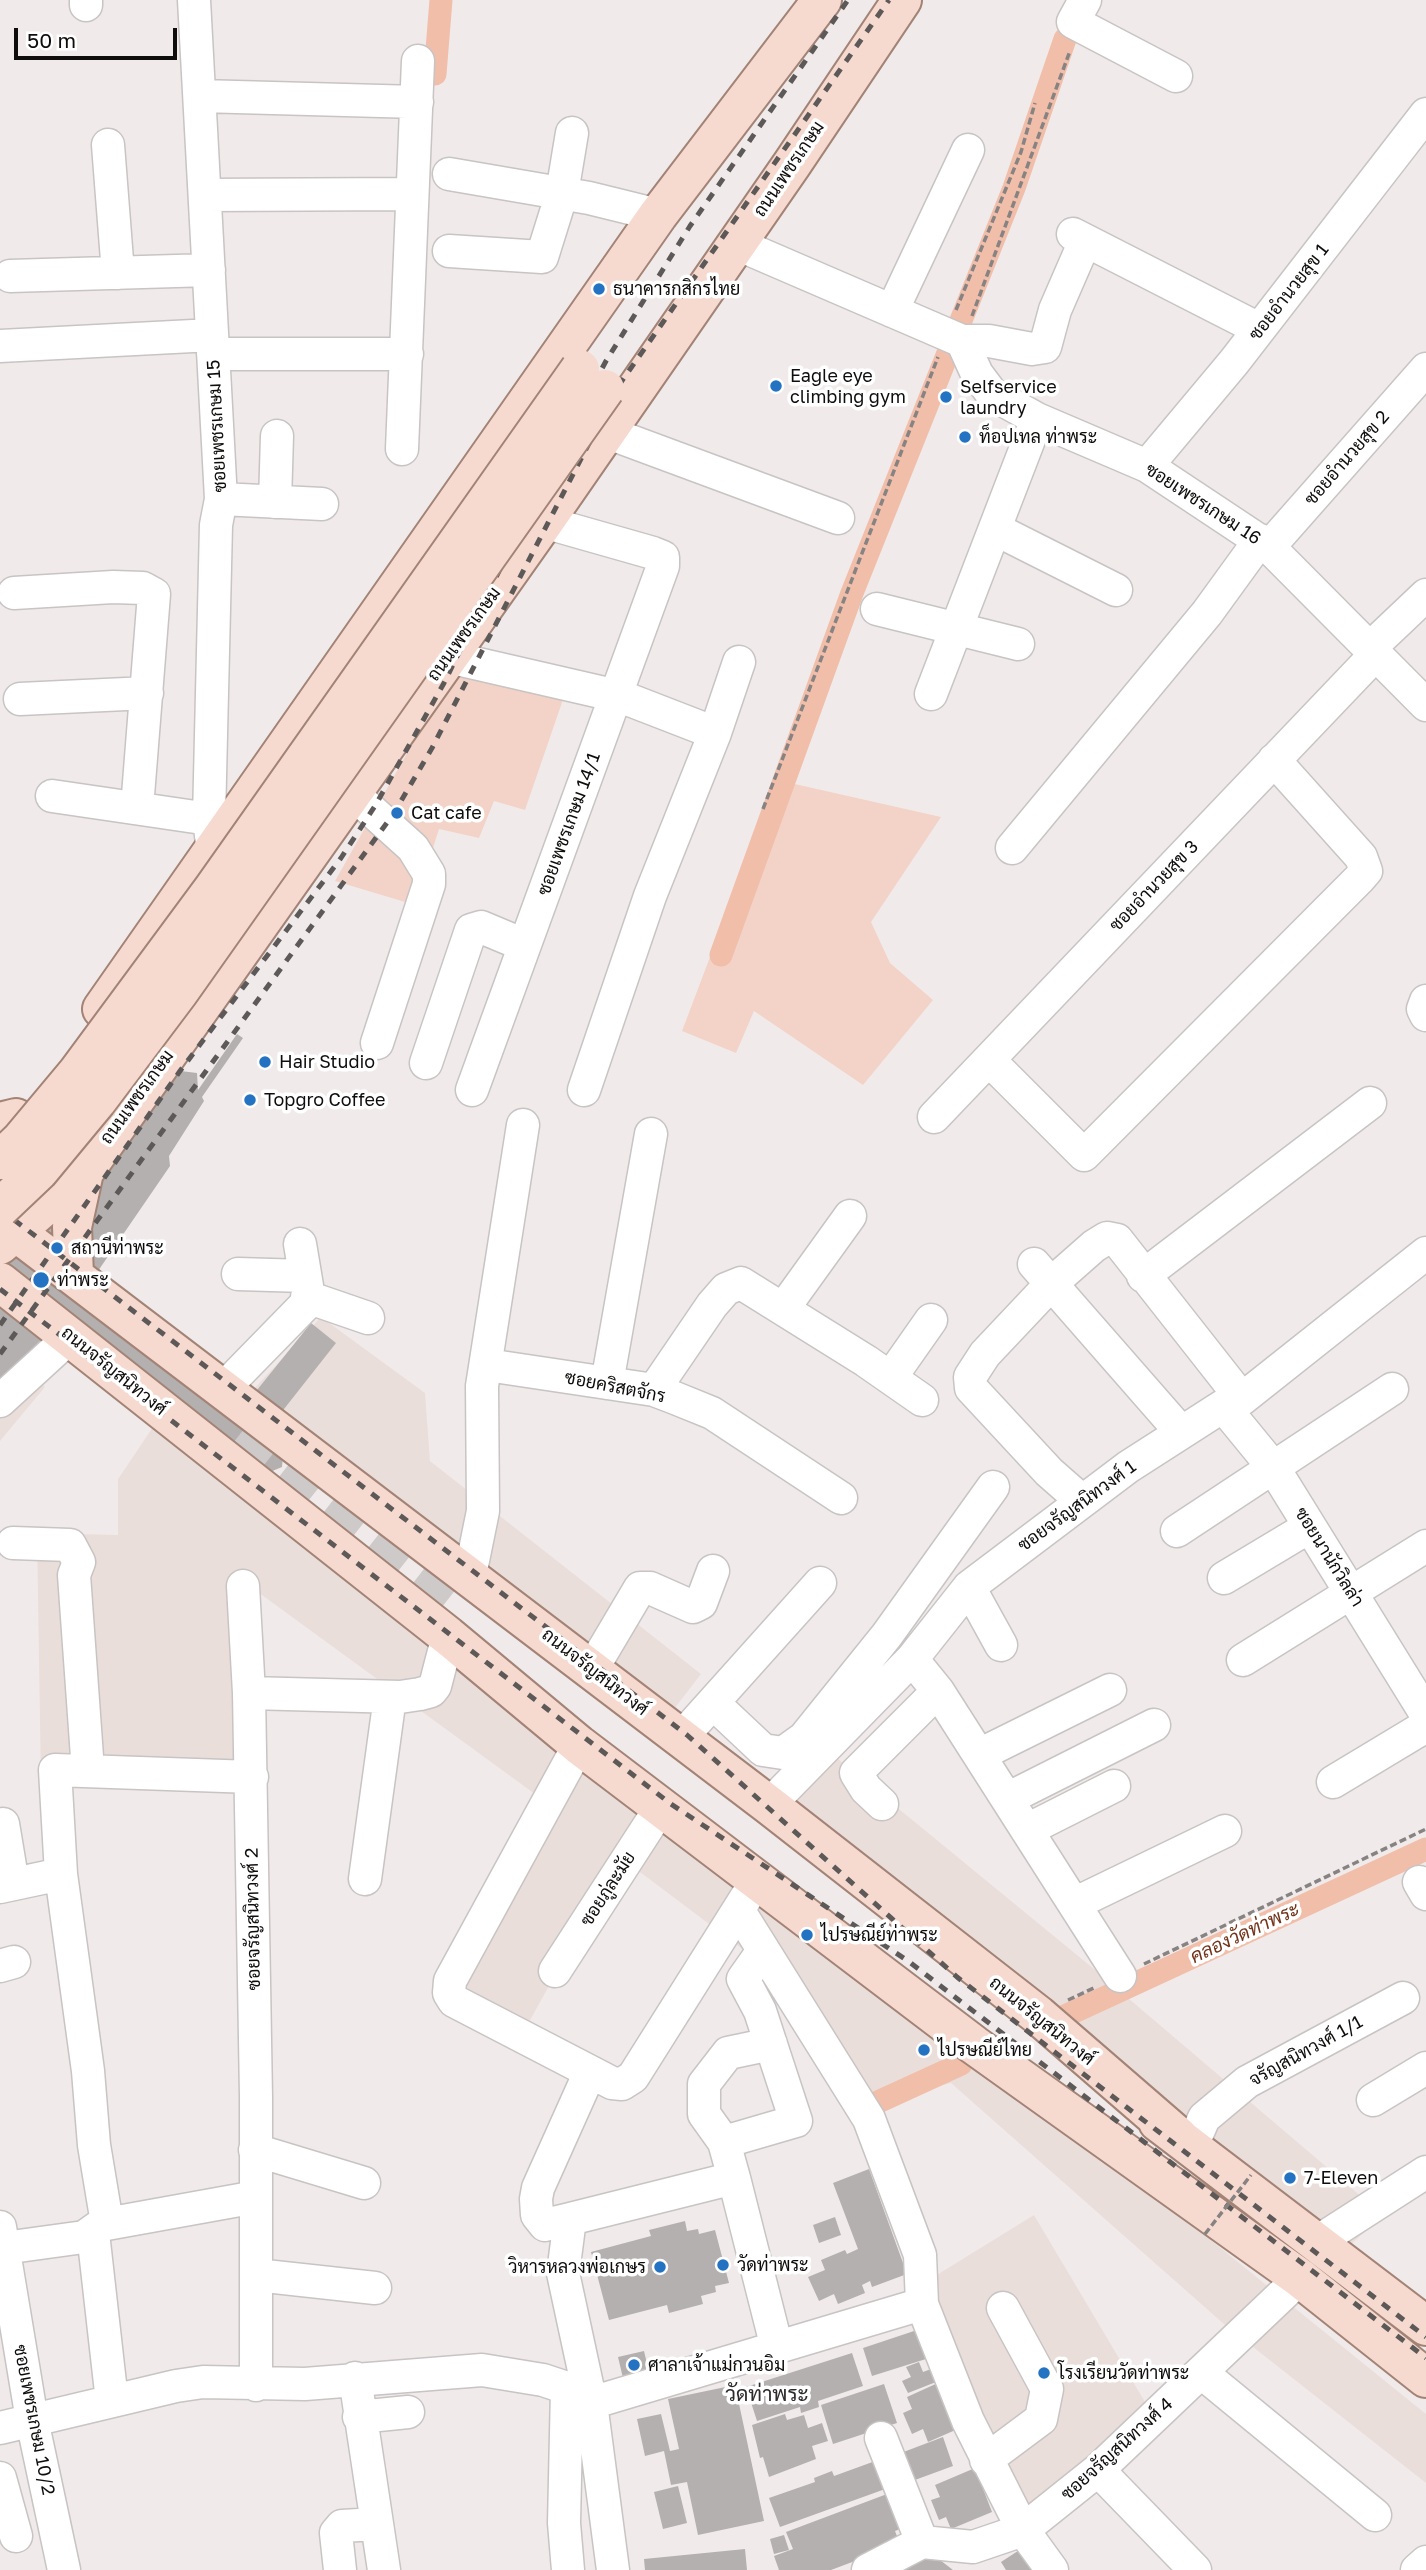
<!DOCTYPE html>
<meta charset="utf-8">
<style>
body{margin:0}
#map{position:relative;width:1426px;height:2570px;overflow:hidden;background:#f0ebea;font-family:"Golos Text",sans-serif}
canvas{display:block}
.scale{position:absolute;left:14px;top:28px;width:163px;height:32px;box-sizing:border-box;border:4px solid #0e0d0c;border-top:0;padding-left:9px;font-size:21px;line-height:24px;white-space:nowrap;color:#0e0d0c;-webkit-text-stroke:5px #fff;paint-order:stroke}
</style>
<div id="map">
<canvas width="1426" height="2570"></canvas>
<div class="scale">50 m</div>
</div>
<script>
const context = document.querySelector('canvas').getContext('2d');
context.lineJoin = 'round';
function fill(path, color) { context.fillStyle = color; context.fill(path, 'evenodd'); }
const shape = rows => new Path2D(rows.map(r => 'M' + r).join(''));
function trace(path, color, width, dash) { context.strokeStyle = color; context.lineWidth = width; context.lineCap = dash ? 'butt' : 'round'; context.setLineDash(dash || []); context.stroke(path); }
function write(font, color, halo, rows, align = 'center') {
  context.font = font + ' "Golos Text",Sarabun,sans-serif'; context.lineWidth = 7; context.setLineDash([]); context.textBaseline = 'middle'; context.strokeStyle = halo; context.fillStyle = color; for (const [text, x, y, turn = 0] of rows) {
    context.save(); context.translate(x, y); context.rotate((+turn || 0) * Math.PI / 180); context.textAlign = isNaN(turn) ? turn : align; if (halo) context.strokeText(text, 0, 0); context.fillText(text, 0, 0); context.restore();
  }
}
fill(shape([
 [321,1317,425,1393,430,1461,701,1674,671,1713,250,1393],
 [0,1336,45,1387,0,1441],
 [153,1427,1176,2212,1426,2414,1426,2483,1225,2325,951,2083,854,2108,749,1954,620,1857,518,2042,433,1988,539,1797,255,1590,262,1767,41,1784,37,1533,118,1535,118,1479],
 [832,1754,1094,1969,1383,2215,1344,2251,778,1806],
 [1034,2215,1148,2407,1027,2512,986,2439,927,2281]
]), '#eadeda');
fill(shape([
 [460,659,568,685,525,810,494,801,479,838,439,829,415,905,335,881],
 [777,780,941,817,871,922,890,963,933,1000,863,1085,754,1011,736,1053,682,1031]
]), '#f3d3c7');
trace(shape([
 [435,74,441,0],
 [721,955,852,593,1014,188,1065,39],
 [1065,2016,1426,1849],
 [878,2102,961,2064]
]), '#f1beaa', 23);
fill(shape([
 [237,1034,243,1038,202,1097,204,1101,169,1156,170,1166,98,1271,249,1400,311,1323,336,1343,273,1423,285,1434,282,1467,253,1479,48,1344,0,1407,0,1199,156,1068,197,1073,198,1090],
 [869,2169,907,2274,872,2287,870,2281,862,2285,865,2293,838,2304,834,2294,819,2301,808,2277,825,2270,821,2260,845,2250,847,2254,858,2249,833,2183],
 [835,2217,841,2235,819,2243,813,2225],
 [685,2221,687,2231,698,2229,699,2234,715,2230,729,2283,715,2286,716,2292,701,2296,703,2304,669,2313,667,2305,609,2320,591,2252,651,2236,649,2230],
 [917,2330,926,2359,872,2376,863,2348],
 [644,2351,649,2372,623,2378,618,2357],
 [852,2353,863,2386,818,2401,819,2407,801,2413,800,2407,757,2421,746,2387],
 [919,2362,923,2372,931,2369,936,2382,908,2393,902,2381,911,2377,906,2367],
 [940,2382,960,2428,928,2442,923,2429,912,2434,903,2413,912,2409,907,2397],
 [884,2384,897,2423,833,2444,821,2405],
 [735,2385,764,2521,698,2535,687,2482,671,2485,664,2451,645,2456,637,2419,661,2414,670,2451,679,2449,668,2399],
 [785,2414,787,2420,804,2415,808,2428,822,2423,828,2441,812,2446,816,2459,769,2477,763,2457,760,2458,752,2425],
 [943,2437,953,2466,904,2484,893,2456],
 [878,2460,888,2488,780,2527,769,2498,815,2482,814,2478,832,2471,834,2476],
 [975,2468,992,2512,951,2529,946,2517,939,2520,931,2500,940,2497,935,2485],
 [678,2486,687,2523,663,2529,654,2492],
 [895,2491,908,2526,895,2531,900,2544,831,2570,779,2570,774,2556,793,2549,786,2532],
 [784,2535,789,2550,774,2554,770,2539],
 [923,2547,953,2570,906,2570],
 [1024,2547,1038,2570,1006,2570,1001,2562],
 [745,2549,747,2570,645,2570,644,2559]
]), '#b4b0af');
trace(shape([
 [244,1429,453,1593]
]), '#cecac9', 38, [38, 19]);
const minor = shape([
 [86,0,86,5],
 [194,0,221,499,216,525,209,819,213,852],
 [1085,0,1073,22,1176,76],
 [200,96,417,102],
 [108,145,118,273],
 [449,174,589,198,658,215],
 [205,195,411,194],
 [1073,234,1259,329],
 [737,244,962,341,977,374,992,394,1037,419,1147,466,1269,547,1426,705],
 [449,251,542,257,562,193,572,133],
 [10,276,209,270],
 [892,311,968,150],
 [962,341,989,341,1032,349,1045,347,1055,310,1085,241],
 [0,346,212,335],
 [213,354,407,354],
 [606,432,838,518],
 [402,449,418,61],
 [1147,466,1234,362,1426,114],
 [221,499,322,504],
 [275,502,277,436],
 [995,529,1116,590],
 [1269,547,1426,369],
 [14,593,113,587,143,588,154,594,137,808],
 [877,609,1018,644],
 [1369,649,1426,595],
 [448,657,622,697,715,733],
 [931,694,1037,419],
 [20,699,147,693],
 [351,792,413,848,429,874,429,884,377,1043],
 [52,796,209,819],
 [1012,848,1207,613,1260,540],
 [1426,1001,1423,1009,1426,1015],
 [989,1060,1084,1155,1359,879,1366,871,1361,857,1274,760],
 [426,1063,471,930,481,927,524,945],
 [472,1090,663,566,663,557,653,553,544,522],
 [584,1090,650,896,715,733,739,662],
 [934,1117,1375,655],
 [1034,1264,1181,1432],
 [238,1274,305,1276],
 [1143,1276,1370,1103],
 [307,1297,368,1318],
 [783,1309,850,1216],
 [487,1365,654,1390,675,1398,712,1413,841,1498],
 [891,1377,931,1320],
 [607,1383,651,1134],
 [654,1390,712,1305,726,1289,741,1283,866,1361,922,1400],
 [221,1391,306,1304,308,1292,300,1244],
 [0,1401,71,1336],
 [1223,1406,1273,1467,1426,1714],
 [1082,1501,1049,1472,971,1388,970,1377,985,1354,1052,1283,1094,1246,1107,1238,1117,1240,1242,1399],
 [1177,1531,1392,1389],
 [13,1543,70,1545,79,1562,74,1575,88,1771],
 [470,1575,483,1511,482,1386,523,1125],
 [1224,1578,1309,1527],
 [243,1586,249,1693],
 [969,1587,1001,1645],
 [912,1659,938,1691,1120,1976],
 [1243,1660,1426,1546],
 [592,1669,640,1588,650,1588,693,1607,701,1603,713,1571],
 [713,1703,763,1750,783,1753,804,1738,887,1635,993,1487],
 [681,1738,820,1583],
 [579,1745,450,1981,449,1993,454,2001,612,2083,622,2084,633,2077,747,1896],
 [979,1755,1110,1690],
 [1333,1782,1426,1726],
 [1007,1799,1154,1725],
 [882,1804,866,1789,856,1773,938,1691],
 [769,1805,912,1659,969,1587,1128,1467,1223,1406,1242,1399,1426,1253],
 [3,1824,13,1884],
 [1027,1830,1114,1786],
 [365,1879,390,1697],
 [1419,1882,1426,1894],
 [0,1887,61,1874],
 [1074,1904,1225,1831],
 [739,1911,869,2119,920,2255,922,2304,968,2421,1023,2530,1052,2570],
 [0,1966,14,1962],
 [555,1971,661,1807],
 [1373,2100,1426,2068],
 [724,2142,704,2114,704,2084,728,2053,771,2044],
 [1192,2146,1204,2118,1247,2082,1403,1998],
 [255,2150,364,2183],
 [734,2178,777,2348],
 [570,2219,545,2225,537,2215,536,2199,538,2188,590,2072],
 [107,2223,94,2145,88,2071,61,1874,55,1770,252,1777],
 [0,2227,32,2420,64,2570],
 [93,2233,112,2401],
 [1317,2242,1426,2172],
 [4,2248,84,2237,101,2225,256,2197],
 [256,2275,375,2288],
 [1202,2373,1375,2515],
 [355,2378,384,2570],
 [256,2385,256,2097,249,1693,400,1697,420,1694,431,1691,435,1686,448,1636],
 [567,2388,564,2523,568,2570],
 [359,2417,408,2412],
 [0,2428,176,2386,203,2382,305,2384,482,2370,543,2380,567,2388,591,2403,922,2304],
 [881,2438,922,2542],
 [986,2460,1041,2419,1047,2389,1003,2308],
 [1098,2470,1195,2570],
 [0,2478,16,2536],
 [340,2570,336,2533,342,2526,376,2524],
 [613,2570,591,2403,563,2273,570,2219,734,2178,724,2142,796,2121,760,2011,743,1979,762,1952],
 [868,2570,922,2542,973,2547,1023,2530,1098,2470,1300,2278],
 [1417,2570,1426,2562]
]);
const major = shape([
 [102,1009,658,215,822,0],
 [0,1122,16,1118],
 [0,1220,769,1805,1038,2015,1179,2137],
 [0,1245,84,1172,544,522,792,164,902,0],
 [74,1275,72,1227,84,1172],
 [0,1282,448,1636,579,1745,974,2045,1300,2278,1426,2378],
 [1158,2122,1426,2326]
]);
trace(minor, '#c8c4c3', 35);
trace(major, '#a28376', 42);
trace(shape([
 [956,310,1021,152,1035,103],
 [972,316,1070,51],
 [763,809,938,357],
 [1144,1964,1426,1829],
 [1068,2000,1096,1987]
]), '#878382', 3.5, [7, 3.5]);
trace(minor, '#fff', 32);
trace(major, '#f7dacf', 38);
trace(shape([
 [0,1209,687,1735,957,1977,1426,2337],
 [0,1289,671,1804,908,1961,1426,2358],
 [0,1325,180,1071,341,858,375,806,444,683,556,455,606,361,690,226,848,0],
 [0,1354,394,813,432,748,619,385,889,0]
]), '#5c5958', 5, [9, 9]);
const majorBridge = shape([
 [0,1160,21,1140,77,1073,213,889,580,369],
 [0,1208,39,1171,97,1101,179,992,605,389]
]);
trace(majorBridge, '#a28376', 42, []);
trace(shape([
 [1205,2234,1251,2175]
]), '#878382', 3.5, [7, 3.5]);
trace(majorBridge, '#f7dacf', 38);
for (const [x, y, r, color] of [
 [599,289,7,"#2373c2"],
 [776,386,7,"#2373c2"],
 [946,397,7,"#2373c2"],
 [965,437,7,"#2373c2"],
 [397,813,7,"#2373c2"],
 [265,1062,7,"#2373c2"],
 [250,1100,7,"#2373c2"],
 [57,1248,7,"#2373c2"],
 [41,1280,9,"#2373c2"],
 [807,1935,7,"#2373c2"],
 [924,2050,7,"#2373c2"],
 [1290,2178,7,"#2373c2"],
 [723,2265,7,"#2373c2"],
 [660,2267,7,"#2373c2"],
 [634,2365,7,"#2373c2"],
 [1044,2373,7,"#2373c2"]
]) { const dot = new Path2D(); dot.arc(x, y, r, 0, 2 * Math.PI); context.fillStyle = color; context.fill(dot); trace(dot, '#fff', 2.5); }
write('18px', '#0e0d0c', '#fff', [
 ["ถนนเพชรเกษม",789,169,-56],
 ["ซอยอำนวยสุข 1",1289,292,-52],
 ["ซอยเพชรเกษม 15",217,426,-93],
 ["ซอยอำนวยสุข 2",1347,458,-49],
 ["ซอยเพชรเกษม 16",1203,504,33],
 ["ถนนเพชรเกษม",464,634,-54],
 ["ซอยเพชรเกษม 14/1",569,824,-70],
 ["ซอยอำนวยสุข 3",1154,886,-46],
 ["ถนนเพชรเกษม",137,1097,-54],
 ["ถนนจรัญสนิทวงศ์",114,1371,39],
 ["ซอยคริสตจักร",615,1387,11],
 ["ซอยจรัญสนิทวงศ์ 1",1077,1506,-36],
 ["ซอยนานักวิลล่า",1329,1557,58],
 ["ถนนจรัญสนิทวงศ์",595,1672,38],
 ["ซอยภู่ละมัย",608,1889,-57],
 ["ซอยจรัญสนิทวงศ์ 2",253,1919,-91],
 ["ถนนจรัญสนิทวงศ์",1042,2021,39],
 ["จรัญสนิทวงศ์ 1/1",1306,2051,-29],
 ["ซอยเพชรเกษม 10/2",34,2420,79],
 ["ซอยจรัญสนิทวงศ์ 4",1117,2449,-42]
]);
write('18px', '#0e0d0c', '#fff', [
 ["ธนาคารกสิกรไทย",613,289],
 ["Eagle eye",790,376],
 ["climbing gym",790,397],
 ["Selfservice",960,387],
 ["laundry",960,408],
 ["ท็อปเทล ท่าพระ",979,437],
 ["Cat cafe",411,813],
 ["Hair Studio",279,1062],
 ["Topgro Coffee",264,1100],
 ["สถานีท่าพระ",71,1248],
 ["ท่าพระ",57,1280],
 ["ไปรษณีย์ท่าพระ",821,1935],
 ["ไปรษณีย์ไทย",938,2050],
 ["7-Eleven",1304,2178],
 ["วัดท่าพระ",737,2265],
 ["วิหารหลวงพ่อเกษร",646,2267,"right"],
 ["ศาลาเจ้าแม่กวนอิม",648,2365],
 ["โรงเรียนวัดท่าพระ",1058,2373]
], 'left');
write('italic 19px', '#72341a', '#fff', [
 ["คลองวัดท่าพระ",1245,1933,-25]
]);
write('21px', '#2e2b2a', '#fff', [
 ["วัดท่าพระ",767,2394]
]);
</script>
